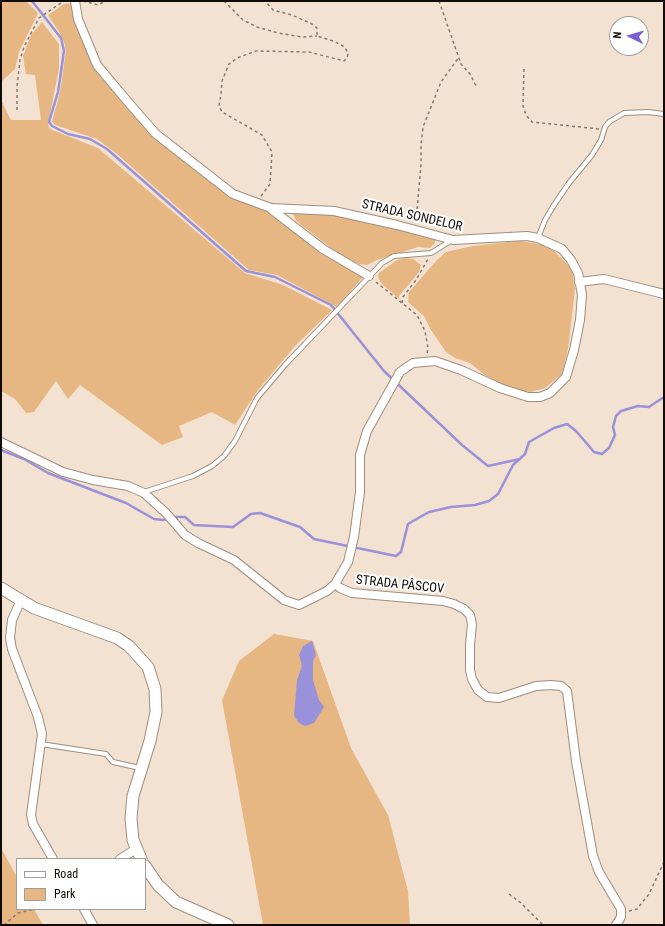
<!DOCTYPE html>
<meta charset="utf-8">
<style>
body{margin:0}
#map{position:relative;width:665px;height:926px;overflow:hidden;background:#f3e2d1;font-family:"Roboto Condensed",sans-serif}
canvas{display:block}
.frame{position:absolute;inset:0;border:2px solid #100b06;pointer-events:none}
.legend{position:absolute;left:16px;top:858px;width:130px;height:52px;box-sizing:border-box;background:#fff;border:1px solid #9f9d9b;margin:0;padding:5px 7px;list-style:none;font-size:12px;color:#100b06}
.legend li{display:flex;align-items:center;gap:8px;height:20px}
.legend b{width:20px;border:1px solid #9f9d9b}
.north{position:absolute;left:609px;top:16px;width:40px;height:40px;box-sizing:border-box;background:#fff;border:1px solid #9f9d9b;border-radius:50%;rotate:275deg;font-size:11px;font-weight:700;line-height:16px;text-align:center;color:#100b06}
.north::after{content:'';display:block;margin:auto;width:14px;height:18px;background:#7860db;clip-path:polygon(50% 0,100% 100%,50% 72%,0 100%)}
</style>
<div id="map">
<canvas width="665" height="926"></canvas>
<div class="frame"></div>
<ul class="legend">
<li><b style="height:5px;background:#fff"></b>Road</li>
<li><b style="height:11px;background:#e7b783"></b>Park</li>
</ul>
<div class="north">N</div>
</div>
<script>
const context = document.querySelector('canvas').getContext('2d');
context.lineJoin = 'round';
function fill(path, color) { context.fillStyle = color; context.fill(path, 'evenodd'); }
const shape = rows => new Path2D(rows.map(r => 'M' + r).join(''));
function trace(path, color, width, dash) { context.strokeStyle = color; context.lineWidth = width; context.lineCap = dash ? 'butt' : 'round'; context.setLineDash(dash || []); context.stroke(path); }
function write(font, color, halo, rows, align = 'center') {
  context.font = font + ' "Roboto Condensed",sans-serif'; context.lineWidth = 4; context.setLineDash([]); context.textBaseline = 'middle'; context.strokeStyle = halo; context.fillStyle = color; for (const [text, x, y, turn = 0] of rows) {
    context.save(); context.translate(x, y); context.rotate((+turn || 0) * Math.PI / 180); context.textAlign = isNaN(turn) ? turn : align; if (halo) context.strokeText(text, 0, 0); context.fillText(text, 0, 0); context.restore();
  }
}
fill(shape([
 [1,1,26,1,38,13,19,52,15,69,1,82],
 [71,3,74,4,77,21,92,64,102,79,152,132,217,186,277,216,362,275,362,278,337,307,277,275,249,270,117,154,97,139,55,125,52,122,60,92,66,51,64,42,59,32,48,15,64,4],
 [42,22,59,44,59,68,48,125,50,129,98,148,245,273,283,285,332,310,295,346,258,390,235,425,212,412,179,426,183,437,162,445,80,385,68,399,56,381,34,412,26,413,15,399,1,391,1,100,11,120,41,120,35,75,26,74,23,56,31,35],
 [297,211,332,213,396,228,435,239,435,243,430,248,418,247,377,260,367,265,359,264,339,254,296,221,293,214],
 [519,241,540,244,554,251,572,269,575,289,568,349,562,374,545,388,530,392,511,389,486,376,470,363,455,358,446,352,431,330,424,316,408,302,409,292,437,260,446,252,473,246],
 [406,258,413,259,421,265,419,272,399,296,399,299,381,283,378,277,379,273,397,260],
 [274,634,313,641,351,748,388,815,408,891,410,925,263,925,222,700,239,661],
 [1,848,17,877,17,909,34,909,43,925,1,925]
]), '#e7b783');
fill(shape([
 [312,641,316,655,313,661,313,680,319,700,324,707,314,723,305,726,299,723,294,716,297,680,302,666,299,655,303,646]
]), '#9991d9');
trace(shape([
 [32,1,61,38,64,51,58,92,49,122,52,126,68,134,90,139,107,149,246,271,275,277,331,305,384,371,462,445,488,466,520,459],
 [1,450,24,459,48,473,126,503,154,519,163,520,175,517,185,517,194,525,233,527,251,514,260,513,300,527,314,539,396,556,401,552,408,524,413,521,429,512,451,507,475,505,489,501,498,494,513,465,525,454,529,442,554,428,567,424,576,431,594,452,602,454,609,448,615,435,613,427,616,416,621,411,638,406,649,407,664,397]
]), '#9991d9', 2.5);
const service = shape([
 [538,238,545,220,554,205,569,183,592,155,601,140,605,127,609,122,624,113,648,112,664,114],
 [144,492,193,476,212,466,224,456,235,441,257,398,285,365,382,263,394,256,431,253,452,240],
 [41,744,106,754,113,762,140,768]
]);
const minor = shape([
 [271,209,323,249,369,276],
 [579,282,604,279,664,294],
 [1,442,63,472,93,480,128,486,144,493,166,513,185,535,198,543,234,560,284,600,299,605,327,591,335,584,348,562,354,537,360,492,360,455,367,431,400,372,413,363,435,361,461,370,500,388,528,397,540,397,550,393,566,377,574,350,580,320,582,295,578,273,571,260,562,249,538,238,527,236,453,240,397,225,334,211,271,208,233,194,156,134,128,102,97,65,78,19,75,1],
 [335,584,340,588,352,593,443,601,454,604,464,609,470,615,472,624,470,645,470,670,472,679,478,690,487,697,499,698,536,686,551,685,561,686,567,691,576,761,593,856,599,872,621,909,621,917,616,925],
 [21,600,12,620,10,638,12,649,38,717,42,734,31,815,33,824,53,859],
 [120,859,136,849],
 [84,909,93,925]
]);
const secondary = shape([
 [1,588,34,608,117,638,129,646,148,667,155,689,156,712,150,741,133,796,131,818,133,840,141,859],
 [145,866,158,885,176,902,228,925]
]);
trace(service, '#9e8e7e', 6);
trace(minor, '#9e8e7e', 10);
trace(secondary, '#9e8e7e', 13);
trace(shape([
 [83,1,98,5,105,1],
 [224,1,243,20,257,27,278,33,302,37,317,36],
 [439,1,461,64,470,74,477,88],
 [524,69,523,106,526,115,532,122,599,129],
 [17,110,17,87,20,60,24,47,39,18,64,1],
 [261,196,270,184,272,152,262,135,222,112,219,106,221,94,222,81,229,64,237,58,256,51,309,52,344,61,347,58,348,54,345,47,333,41,317,36,317,28,312,24,292,15,273,10,265,1],
 [416,221,421,165,421,145,423,127,441,82,459,57],
 [376,282,417,315,425,331,428,348,427,354],
 [402,303,403,297,416,280,428,259],
 [509,894,521,903,543,925],
 [629,911,637,909,649,894,664,862],
 [4,925,18,913,35,909]
]), '#857a6f', 1.5, [3, 3]);
trace(service, '#fff', 4);
trace(minor, '#fff', 8);
trace(secondary, '#fff', 11);
write('13px', '#100b06', '#fff', [
 ["STRADA SONDELOR",412,216,13],
 ["STRADA PÂSCOV",400,585,6]
]);
</script>
